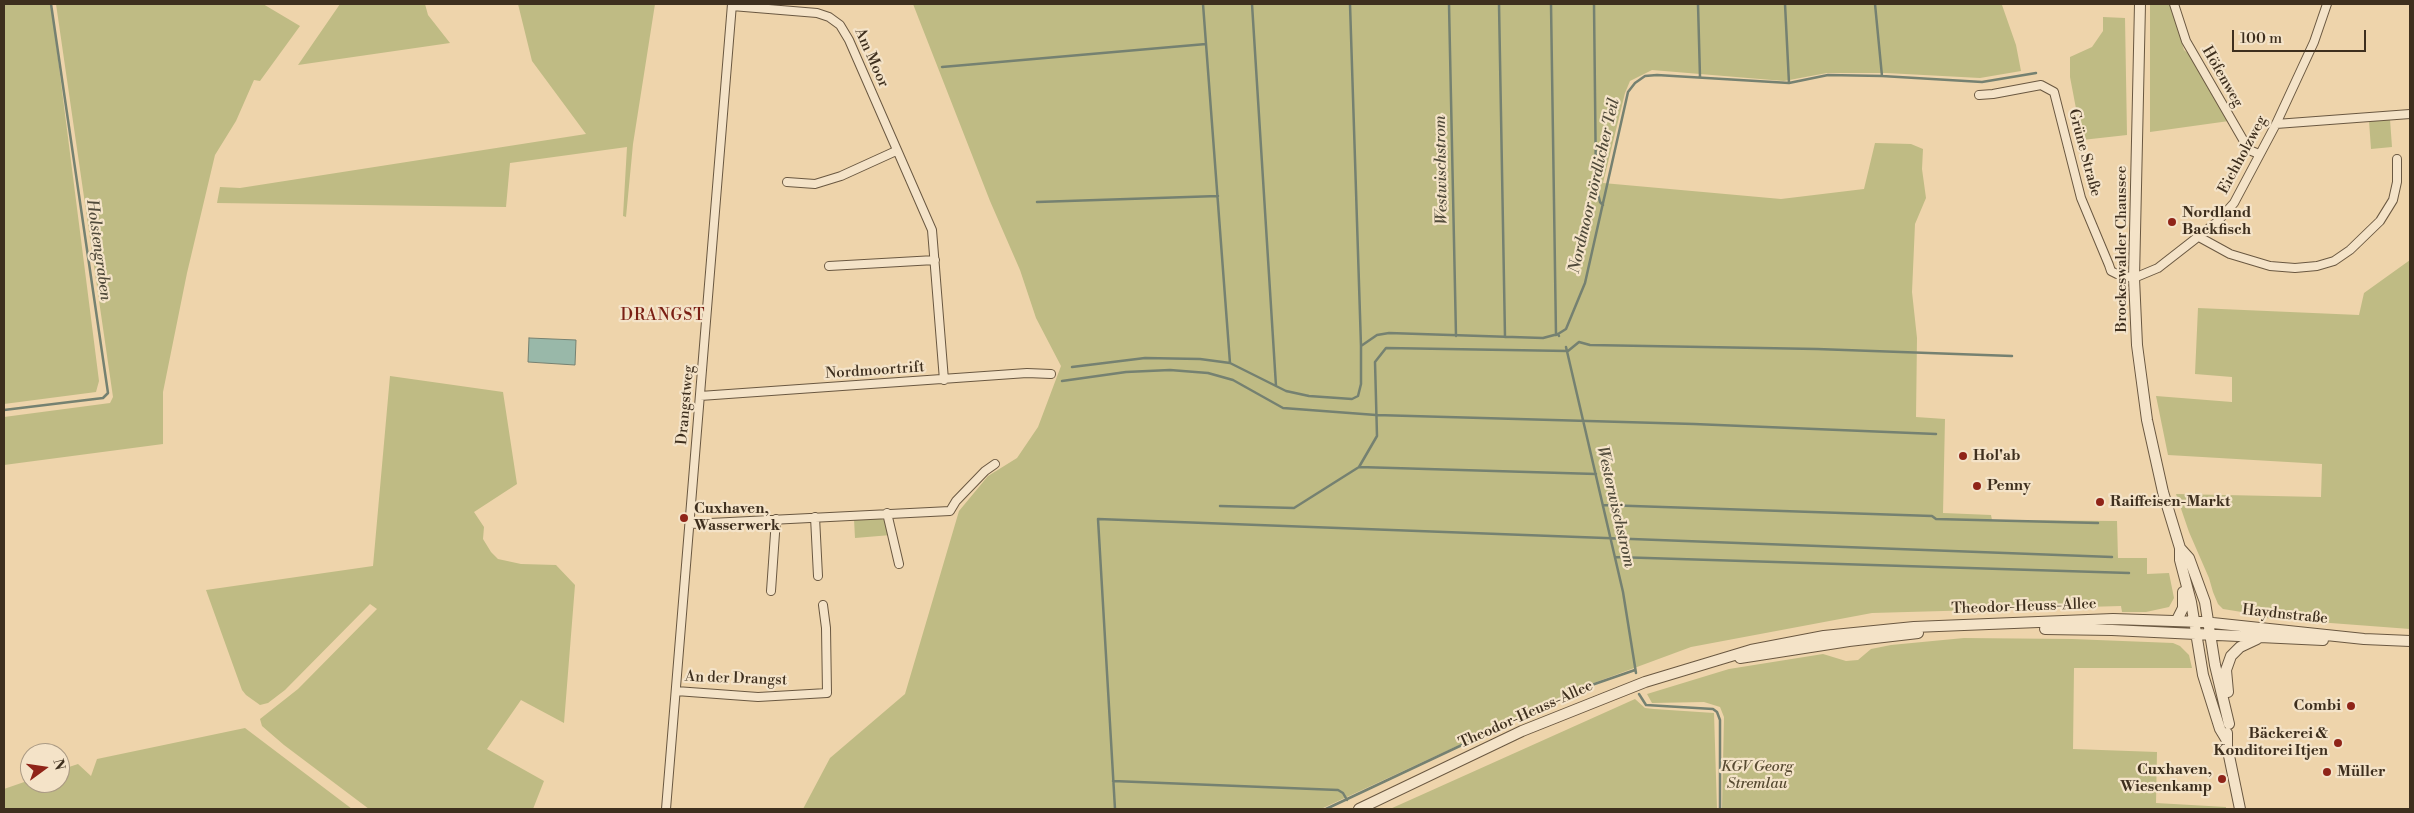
<!DOCTYPE html>
<meta charset="utf-8">
<style>
body{margin:0}
#map{position:relative;width:2414px;height:813px;overflow:hidden;background:#eed4ab;font-family:"Libre Bodoni",serif}
canvas{display:block}
.frame{position:absolute;inset:0;border:5px solid #3e2f1e;pointer-events:none}
.north{position:absolute;left:20px;top:743px;width:50px;height:50px;box-sizing:border-box;background:#f4e3c8;border:1px solid #ab9b84;border-radius:50%;rotate:76deg;font-size:14px;font-weight:700;line-height:20px;text-align:center;color:#3e2f1e}
.north::after{content:'';display:block;margin:auto;width:18px;height:22px;background:#8f2418;clip-path:polygon(50% 0,100% 100%,50% 72%,0 100%)}
.scale{position:absolute;left:2232px;top:30px;width:134px;height:22px;box-sizing:border-box;border:2px solid #3e2f1e;border-top:0;padding-left:6px;font-size:15px;line-height:18px;white-space:nowrap;color:#3e2f1e;-webkit-text-stroke:4px #f4e3c8;paint-order:stroke}
</style>
<div id="map">
<canvas width="2414" height="813"></canvas>
<div class="frame"></div>
<div class="north">N</div>
<div class="scale">100 m</div>
</div>
<script>
const context = document.querySelector('canvas').getContext('2d');
context.lineJoin = 'round';
function fill(path, color) { context.fillStyle = color; context.fill(path, 'evenodd'); }
const shape = rows => new Path2D(rows.map(r => 'M' + r).join(''));
function trace(path, color, width, dash) { context.strokeStyle = color; context.lineWidth = width; context.lineCap = dash ? 'butt' : 'round'; context.setLineDash(dash || []); context.stroke(path); }
function write(font, color, halo, rows, align = 'center') {
  context.font = font + ' "Libre Bodoni",serif'; context.lineWidth = 4.5; context.setLineDash([]); context.textBaseline = 'middle'; context.strokeStyle = halo; context.fillStyle = color; for (const [text, x, y, turn = 0] of rows) {
    context.save(); context.translate(x, y); context.rotate((+turn || 0) * Math.PI / 180); context.textAlign = isNaN(turn) ? turn : align; if (halo) context.strokeText(text, 0, 0); context.fillText(text, 0, 0); context.restore();
  }
}
fill(shape([
 [4,4,51,4,99,381,96,392,4,404],
 [56,4,263,4,300,26,260,81,254,80,236,121,215,155,187,273,163,392,163,444,4,465,4,417,110,403,113,397],
 [340,4,425,4,428,15,450,43,298,65],
 [518,4,655,4,633,144,626,217,623,216,627,147,510,163,506,207,217,203,220,187,240,188,586,134,532,61],
 [913,4,2005,4,2002,5,2016,45,2021,71,1980,78,1886,73,1827,73,1784,81,1652,70,1630,81,1625,93,1603,183,1781,199,1864,189,1875,143,1911,144,1923,149,1922,169,1926,198,1915,224,1912,292,1917,338,1916,417,1945,419,1943,513,1991,515,1992,520,2117,521,2118,558,2147,558,2147,574,2169,573,2174,598,2169,607,2146,612,2122,612,2121,606,1872,613,1691,647,1591,684,1321,809,803,809,830,758,905,694,959,511,988,476,1017,458,1038,427,1061,366,1036,318,1020,270,990,201],
 [2150,4,2171,4,2184,50,2190,55,2229,121,2150,132],
 [2103,17,2125,18,2127,135,2082,140,2070,77,2070,57,2092,47,2103,31],
 [2390,119,2392,147,2371,149,2369,121],
 [2410,260,2410,629,2251,617,2248,613,2223,609,2218,604,2213,592,2209,578,2189,532,2176,494,2321,497,2322,464,2168,455,2156,396,2232,402,2232,377,2195,374,2198,308,2359,315,2364,293],
 [390,376,503,392,517,484,474,512,484,527,483,539,491,552,498,559,521,564,556,565,575,585,564,723,521,700,487,749,544,781,533,809,369,809,284,745,262,726,260,719,298,689,377,609,370,604,285,690,268,703,260,705,246,695,242,690,206,590,373,566],
 [879,518,886,521,891,535,855,538,854,519],
 [1964,638,2072,639,2173,643,2180,646,2189,655,2192,668,2074,668,2073,749,2157,752,2156,803,2226,807,2226,809,1722,809,1724,717,1720,707,1704,702,1652,703,1647,694,1729,669,1823,654,1846,661,1858,660,1871,649,1891,645],
 [1635,699,1645,708,1654,709,1714,713,1717,809,1390,809],
 [245,728,352,809,4,809,4,789,30,780,30,783,60,783,60,770,78,764,91,776,97,759]
]), '#bfbb84');
const water = shape([
 [529,338,576,340,575,365,528,362,529,338]
]);
fill(water, '#99b8a9');
trace(water, '#758171', 1);
trace(shape([
 [1203,4,1230,363],
 [1252,4,1276,386],
 [1350,4,1361,346],
 [1449,4,1456,336],
 [1499,4,1505,337],
 [1551,4,1556,335],
 [1594,4,1596,185,1600,202,1603,205],
 [1698,4,1700,77],
 [1785,4,1789,83],
 [1875,4,1882,76],
 [942,67,1206,44],
 [1037,202,1218,196],
 [1558,334,1566,329,1585,283,1628,92,1635,83,1645,76,1657,75,1789,83,1828,75,1882,76,1982,82,2036,73],
 [1566,347,1623,592,1636,673],
 [1072,367,1145,358,1200,359,1230,363,1286,391,1309,396,1352,399,1358,396,1361,384,1361,346,1377,335,1389,333,1543,338,1558,334,1559,336],
 [1062,381,1126,372,1170,370,1208,373,1233,380,1283,408,1376,415,1694,424,1936,434],
 [4,410,103,398,108,393,51,4],
 [1359,467,1596,474],
 [1603,505,1932,516,1936,519,2098,523],
 [1220,506,1294,508,1359,467,1377,436,1375,362,1386,348,1568,351,1579,342,1590,345,1817,349,2012,356],
 [1615,557,2129,573],
 [1639,694,1646,705,1713,709,1717,712,1720,720,1720,809],
 [1113,781,1338,790,1343,793,1347,800],
 [1115,809,1098,519,2112,557],
 [1326,809,1583,688,1635,670]
]), '#758171', 2.5);
const minor = shape([
 [2174,4,2186,41,2249,150,2259,154],
 [732,6,817,13,829,17,840,25,849,40,932,230,944,380],
 [1979,95,1993,94,2041,85,2054,92,2081,198,2109,265,2111,271,2117,274,2134,278,2158,268,2217,222,2234,203,2276,124,2314,42,2327,4],
 [2276,124,2410,114],
 [787,182,815,184,841,176,896,151],
 [2199,237,2230,254,2270,266,2295,268,2317,266,2334,261,2350,250,2380,221,2393,200,2397,182,2397,159],
 [829,266,935,260],
 [700,396,1027,373,1051,374],
 [887,513,899,564],
 [815,517,818,576],
 [690,524,950,511,956,501,985,471,995,464],
 [771,591,776,519],
 [676,691,758,697,827,693,826,628,823,605],
 [666,809,732,4]
]);
const tertiary = shape([
 [2140,4,2134,278,2137,345,2147,420,2163,492,2180,548,2189,558,2205,602,2215,665,2229,724],
 [2180,548,2180,560,2191,602,2203,675,2220,729,2226,739],
 [2177,620,2183,608,2183,592],
 [2045,629,2112,630,2323,640],
 [1740,658,1849,641,1918,633],
 [2228,692,2226,670,2231,656,2240,647,2257,639],
 [2227,733,2227,746,2240,809],
 [1359,809,1522,731,1645,682,1751,650,1824,636,1914,627,2113,619,2203,622,2364,639,2410,641]
]);
trace(minor, '#6a5841', 10);
trace(tertiary, '#6a5841', 12);
trace(minor, '#f4e3c8', 8);
trace(tertiary, '#f4e3c8', 10);
for (const [x, y, r, color] of [
 [2172,222,5,"#8f2418"],
 [1963,456,5,"#8f2418"],
 [1977,486,5,"#8f2418"],
 [2100,502,5,"#8f2418"],
 [684,518,5,"#8f2418"],
 [2351,706,5,"#8f2418"],
 [2338,743,5,"#8f2418"],
 [2327,772,5,"#8f2418"],
 [2222,779,5,"#8f2418"]
]) { const dot = new Path2D(); dot.arc(x, y, r, 0, 2 * Math.PI); context.fillStyle = color; context.fill(dot); trace(dot, '#f4e3c8', 2); }
write('15px', '#3e2f1e', '#f4e3c8', [
 ["Am Moor",871,58,66],
 ["Höfenweg",2222,77,60],
 ["Grüne Straße",2084,153,75],
 ["Eichholzweg",2243,155,-62],
 ["Brockeswalder Chaussee",2122,249,-90],
 ["Nordmoortrift",875,371,-4],
 ["Drangstweg",686,405,-85],
 ["Theodor-Heuss-Allee",2024,607,-2],
 ["Haydnstraße",2285,615,6],
 ["An der Drangst",736,679,2],
 ["Theodor-Heuss-Allee",1526,715,-24]
]);
write('bold 15px', '#3e2f1e', '#f4e3c8', [
 ["Nordland",2182,213],
 ["Backfisch",2182,230],
 ["Hol'ab",1973,456],
 ["Penny",1987,486],
 ["Raiffeisen-Markt",2110,502],
 ["Cuxhaven,",694,509],
 ["Wasserwerk",694,526],
 ["Combi",2341,706,"right"],
 ["Bäckerei &",2328,734,"right"],
 ["Konditorei Itjen",2328,751,"right"],
 ["Cuxhaven,",2212,770,"right"],
 ["Wiesenkamp",2212,787,"right"],
 ["Müller",2337,772]
], 'left');
write('italic 15px', '#584b32', '#f4e3c8', [
 ["KGV Georg",1757,767],
 ["Stremlau",1757,784]
]);
write('italic 16px', '#504a3a', '#f4e3c8', [
 ["Westwischstrom",1442,170,-91],
 ["Nordmoor nördlicher Teil",1595,186,-77],
 ["Holstengraben",98,250,82],
 ["Westerwischstrom",1615,507,77]
]);
context.letterSpacing = '1px';
write('16px', '#7a1f14', '#f4e3c8', [
 ["DRANGST",663,316]
]);
context.letterSpacing = '0px';
</script>
